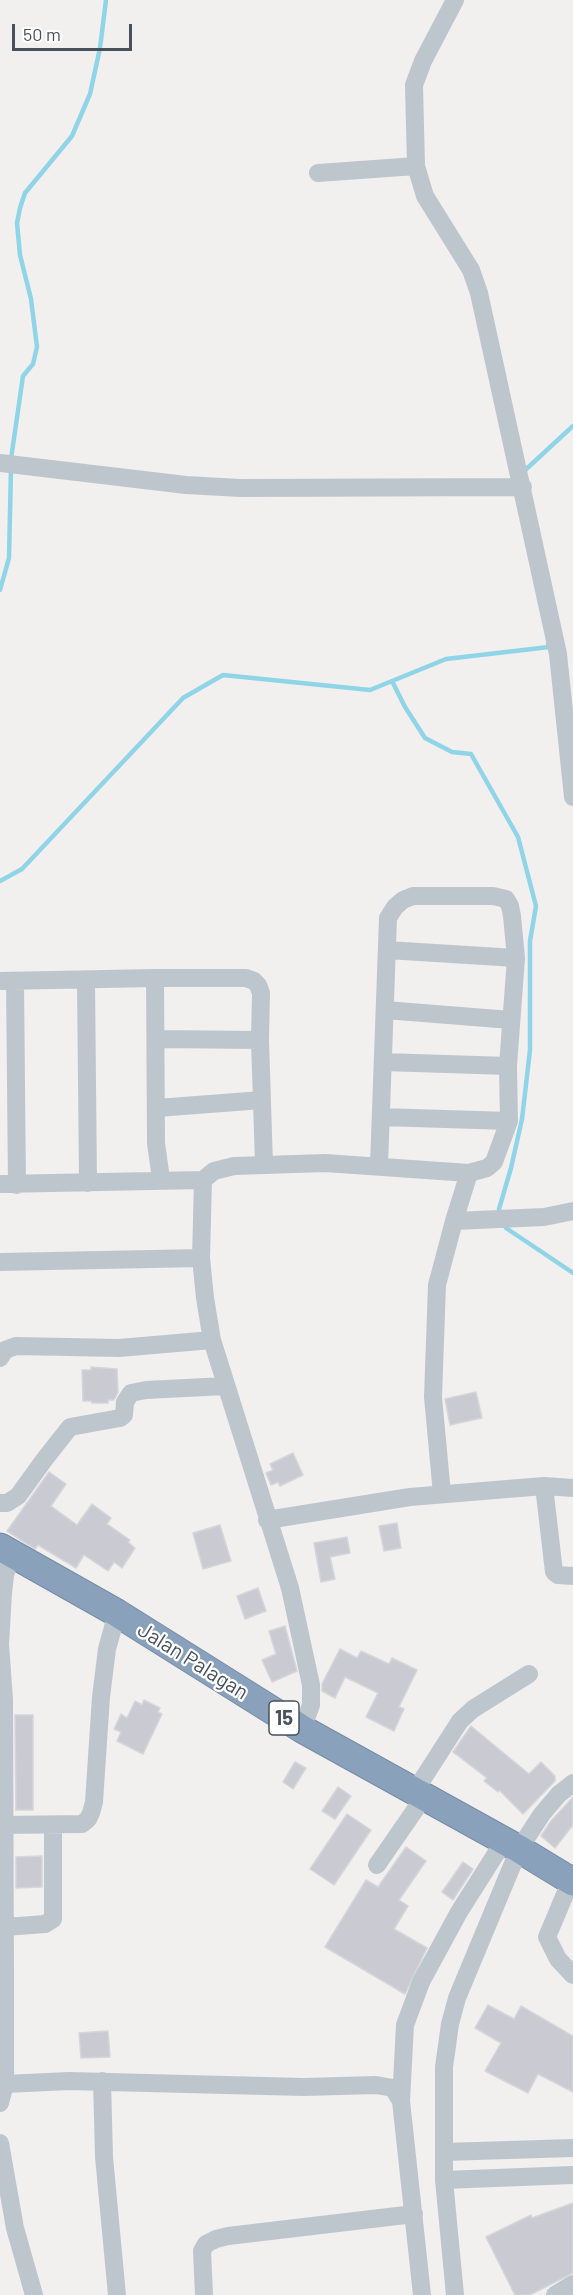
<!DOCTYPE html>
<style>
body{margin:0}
#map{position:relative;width:573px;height:2295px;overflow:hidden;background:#f2efef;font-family:Barlow,sans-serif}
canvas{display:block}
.scale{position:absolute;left:12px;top:24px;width:120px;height:27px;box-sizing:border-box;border:3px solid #48525c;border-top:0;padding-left:8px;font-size:18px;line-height:21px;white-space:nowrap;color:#48525c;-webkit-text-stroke:4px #fff;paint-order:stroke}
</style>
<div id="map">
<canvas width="573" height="2295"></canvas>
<div class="scale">50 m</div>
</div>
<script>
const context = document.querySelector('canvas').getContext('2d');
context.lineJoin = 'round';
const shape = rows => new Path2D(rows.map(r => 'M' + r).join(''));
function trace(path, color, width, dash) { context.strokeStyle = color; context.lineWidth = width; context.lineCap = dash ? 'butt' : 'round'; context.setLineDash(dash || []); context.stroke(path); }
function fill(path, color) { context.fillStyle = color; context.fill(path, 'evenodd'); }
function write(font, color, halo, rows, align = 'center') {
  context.font = font + ' Barlow,sans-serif'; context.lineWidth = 4.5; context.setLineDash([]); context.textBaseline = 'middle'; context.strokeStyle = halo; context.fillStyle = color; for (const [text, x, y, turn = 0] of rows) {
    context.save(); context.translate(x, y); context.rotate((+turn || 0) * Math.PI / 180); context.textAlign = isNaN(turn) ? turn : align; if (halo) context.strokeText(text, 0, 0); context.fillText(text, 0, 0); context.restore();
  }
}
trace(shape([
 [11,459,23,376,33,364,37,347,31,299,20,255,17,223,20,208,25,193,72,136,90,94,100,48,106,0],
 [522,473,573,426],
 [0,590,9,558,11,468],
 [392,681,405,707,425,738,452,752,471,754,518,837,536,906,530,941,530,1050,522,1119,511,1168,499,1209,501,1214],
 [0,881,22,869,183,698,223,675,370,690,446,659,549,647,548,644],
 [505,1225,506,1228,573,1273]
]), '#90d4e7', 4.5);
const building = shape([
 [91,1367,117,1369,118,1392,114,1400,108,1400,108,1403,92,1403,91,1401,83,1401,82,1370,91,1370,91,1367],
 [476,1392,482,1418,450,1425,445,1399,476,1392],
 [293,1453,303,1475,280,1486,278,1482,271,1485,266,1473,273,1470,270,1464,293,1453],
 [49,1472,66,1484,51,1506,77,1525,92,1504,111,1518,107,1524,130,1540,128,1542,135,1548,122,1568,114,1562,108,1571,84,1555,76,1568,38,1545,35,1549,7,1531,49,1472],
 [397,1523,401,1548,384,1551,379,1526,397,1523],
 [220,1525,231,1561,203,1569,193,1533,220,1525],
 [347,1537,350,1553,330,1557,335,1579,321,1582,314,1543,347,1537],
 [258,1588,266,1611,245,1619,237,1596,258,1588],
 [285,1626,297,1671,272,1682,262,1660,276,1654,269,1631,285,1626],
 [340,1649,357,1658,361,1651,389,1664,392,1658,417,1670,399,1707,404,1709,394,1731,366,1717,378,1693,345,1677,335,1698,322,1691,322,1684,340,1649],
 [144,1700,160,1708,158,1712,162,1714,143,1754,117,1741,121,1732,114,1729,121,1714,127,1718,135,1701,142,1705,144,1700],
 [15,1715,33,1715,33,1810,16,1810,15,1715],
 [471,1726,529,1774,541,1762,555,1776,555,1781,523,1814,499,1790,498,1792,484,1781,487,1778,453,1752,471,1726],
 [295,1762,306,1768,293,1789,283,1782,295,1762],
 [338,1787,351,1796,335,1819,322,1811,338,1787],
 [573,1797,573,1825,555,1848,541,1836,551,1821,573,1797],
 [347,1814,371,1830,334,1885,310,1869,347,1814],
 [406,1847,426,1861,399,1900,408,1906,394,1929,427,1948,405,1994,325,1947,366,1880,378,1887,406,1847],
 [42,1856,42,1887,16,1888,16,1857,42,1856],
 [463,1862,473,1869,453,1900,442,1892,463,1862],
 [488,2005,514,2019,521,2006,573,2036,573,2092,538,2074,528,2093,485,2071,501,2043,475,2028,488,2005],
 [108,2031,110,2057,81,2058,79,2033,108,2031],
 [573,2203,573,2273,530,2295,515,2295,486,2237,531,2215,532,2218,573,2203]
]);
fill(building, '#cacbd2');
trace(building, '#d4d6da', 1.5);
const highway = shape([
 [0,1547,117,1613,302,1729,519,1849,573,1882]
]);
trace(highway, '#758ca7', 29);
trace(shape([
 [455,0,423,61,414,85,416,166,425,196,471,270,479,293,558,654,573,797],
 [318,173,416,166],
 [0,463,186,485,240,488,523,487],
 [387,950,516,958],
 [155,978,156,1143,161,1179],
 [86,980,88,1183],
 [0,981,155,978,246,978,254,981,258,985,261,993,260,1040,264,1164],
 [15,982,17,1185],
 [385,1010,511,1020],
 [156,1039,260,1040],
 [384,1062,508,1066],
 [157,1108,262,1100],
 [381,1117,509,1121],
 [0,1184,203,1180],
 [454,1221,544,1217,573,1211],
 [0,1262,201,1258],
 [0,1358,5,1350,16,1346,119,1348,212,1340],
 [544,1486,554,1572,558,1575,573,1576],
 [442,1494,433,1397,437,1285,454,1221,469,1173],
 [0,1503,7,1503,18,1496,44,1460,70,1427,120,1418,124,1415,125,1402,131,1393,146,1390,225,1386],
 [267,1520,410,1497,544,1486,573,1488],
 [302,1729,311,1705,311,1685,290,1588,212,1340,205,1298,201,1258,203,1180,214,1171,234,1166,325,1163,469,1173,487,1168,494,1162,509,1121,508,1066,516,958,512,916,510,906,506,899,493,896,413,896,403,900,395,907,388,918,379,1165],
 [415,1791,460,1721,473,1709,529,1674],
 [3,1825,82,1824,88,1819,91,1813,94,1802,101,1697,107,1649,117,1613],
 [377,1865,424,1797],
 [571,1880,547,1937,558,1959,573,1975],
 [5,1927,45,1924,53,1919,53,1826],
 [102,2081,104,2157,117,2295],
 [5,2084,69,2081,304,2087,376,2085,393,2088,401,2101],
 [0,2103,5,2084,5,1973,4,1700,0,1644,3,1593,5,1575,12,1553],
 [0,2143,15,2228,34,2295],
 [444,2152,573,2148],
 [444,2180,573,2175],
 [204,2295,202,2251,206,2244,216,2239,228,2236,414,2214],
 [422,2295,401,2101,405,2025,421,1982,459,1912,504,1841],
 [455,2295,444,2180,444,2067,450,2024,457,1998,519,1849,542,1814,559,1794,573,1783],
 [555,2295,573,2284]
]), '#bec6cd', 18);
trace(highway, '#8aa1bb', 27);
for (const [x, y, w] of [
 [284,1718,30]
]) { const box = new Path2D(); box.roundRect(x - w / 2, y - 17, w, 34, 4.5); context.fillStyle = '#fff'; context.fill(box); trace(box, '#48525c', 1.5); }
write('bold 20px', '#48525c', null, [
 ["15",284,1718]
]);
write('21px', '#48525c', '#fff', [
 ["Jalan Palagan",193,1661,32]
]);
</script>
